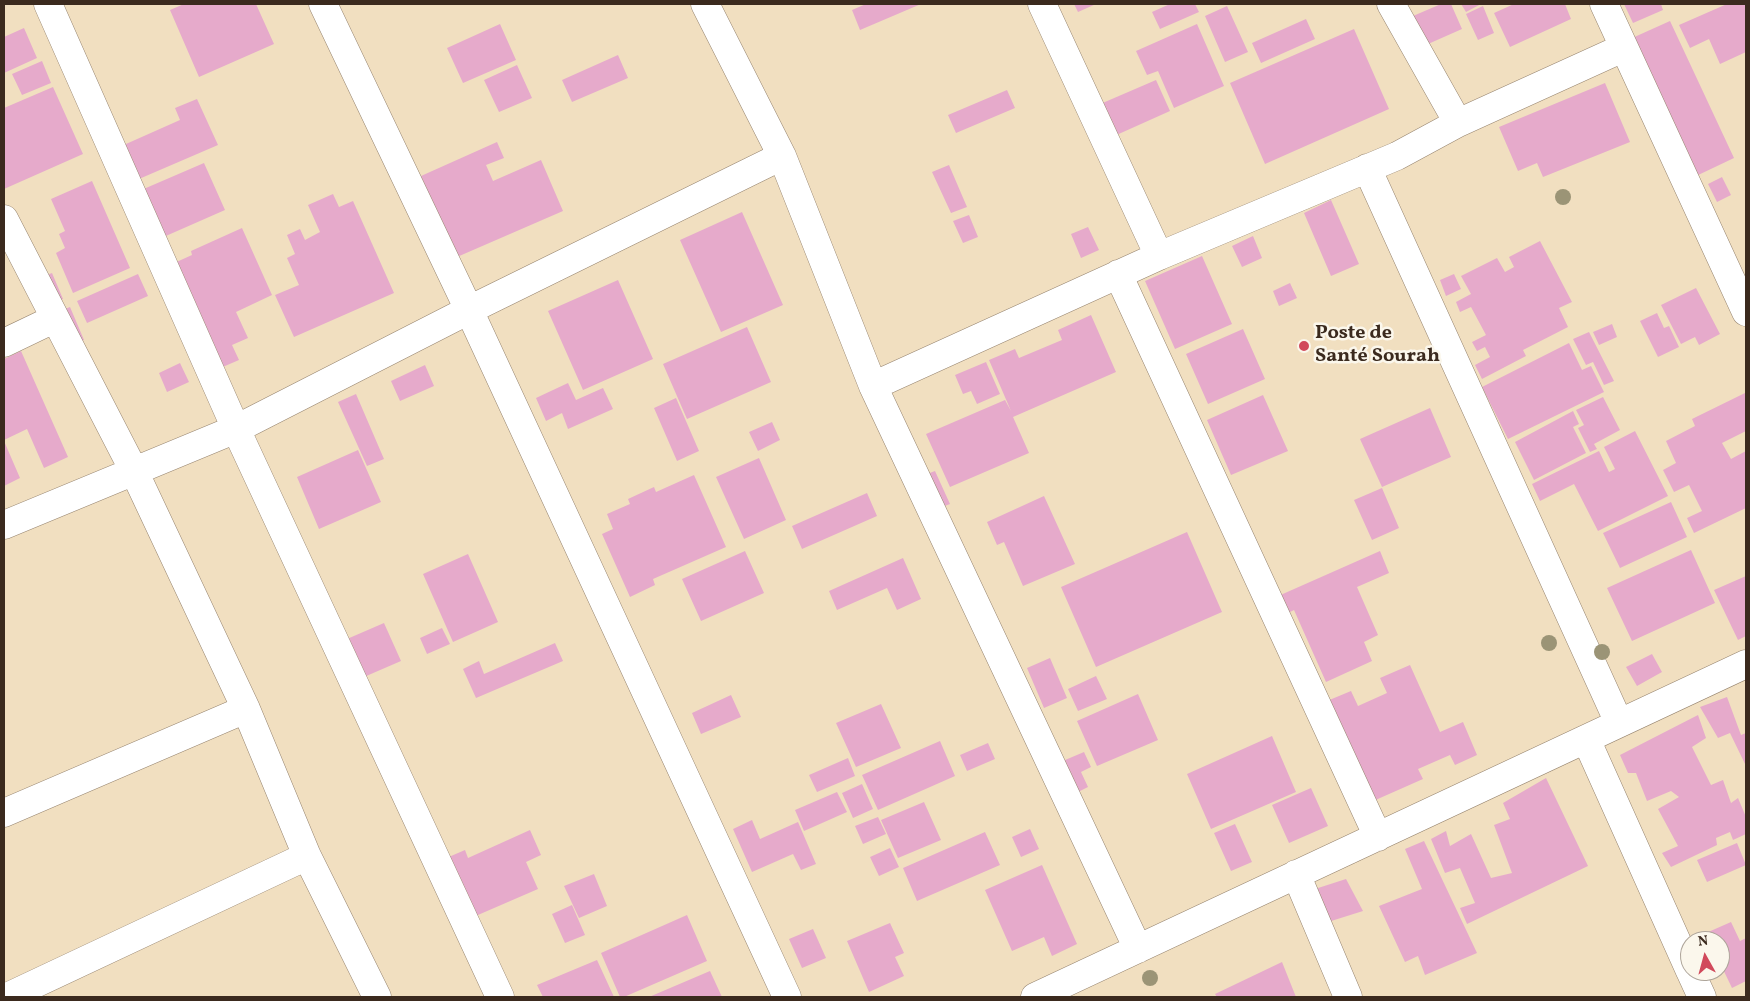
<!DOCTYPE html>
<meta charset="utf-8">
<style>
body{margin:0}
#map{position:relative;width:1750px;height:1001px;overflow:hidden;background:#f1dfc0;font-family:Vollkorn,serif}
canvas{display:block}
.frame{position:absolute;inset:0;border:5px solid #3b2a1e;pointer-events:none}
.north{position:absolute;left:1680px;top:931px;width:50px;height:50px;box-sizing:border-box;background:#fbf7ec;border:1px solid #aea59a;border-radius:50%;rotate:353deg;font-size:14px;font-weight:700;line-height:20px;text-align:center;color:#3b2a1e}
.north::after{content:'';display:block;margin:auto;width:18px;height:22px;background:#d1495b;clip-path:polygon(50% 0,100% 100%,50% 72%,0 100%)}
</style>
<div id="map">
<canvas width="1750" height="1001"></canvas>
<div class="frame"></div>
<div class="north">N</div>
</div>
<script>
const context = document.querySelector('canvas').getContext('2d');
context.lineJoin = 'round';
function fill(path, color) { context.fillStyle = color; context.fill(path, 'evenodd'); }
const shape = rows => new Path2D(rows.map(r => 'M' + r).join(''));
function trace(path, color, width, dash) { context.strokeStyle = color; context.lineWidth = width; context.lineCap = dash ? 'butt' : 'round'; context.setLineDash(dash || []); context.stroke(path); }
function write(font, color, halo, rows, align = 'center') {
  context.font = font + ' Vollkorn,serif'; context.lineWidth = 5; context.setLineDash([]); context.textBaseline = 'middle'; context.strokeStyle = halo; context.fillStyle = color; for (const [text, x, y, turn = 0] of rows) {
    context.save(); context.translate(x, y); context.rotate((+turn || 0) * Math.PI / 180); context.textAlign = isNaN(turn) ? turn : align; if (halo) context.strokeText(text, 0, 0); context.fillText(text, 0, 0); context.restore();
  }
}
fill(shape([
 [184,4,256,4,274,44,199,77,170,10],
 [866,4,921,4,860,30,852,10],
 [1074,4,1096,4,1078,12],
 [1170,4,1195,4,1199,12,1160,29,1152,12],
 [1441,4,1451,4,1462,29,1419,48,1406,19],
 [1461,4,1481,4,1466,12],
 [1514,4,1565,4,1571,19,1510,47,1494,13],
 [1624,4,1661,4,1663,10,1633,23],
 [1727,4,1746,4,1746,52,1720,64,1709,39,1690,48,1679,25],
 [1227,6,1248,52,1225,62,1205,16],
 [1483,6,1494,33,1478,40,1466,14],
 [1306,19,1315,39,1261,63,1252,43],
 [1670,21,1734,158,1694,177,1630,39],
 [500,24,516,60,463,83,447,48],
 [1197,24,1224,86,1174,108,1158,71,1147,75,1136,51],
 [24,28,37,58,4,73,4,37],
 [1354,29,1389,109,1265,164,1230,83],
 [618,55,628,78,572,102,562,80],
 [42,61,51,83,22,95,12,74],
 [517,65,532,98,499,112,484,80],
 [1156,80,1170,111,1112,137,1098,105],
 [1605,83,1630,142,1543,177,1537,163,1518,171,1499,127],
 [53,87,83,154,4,189,4,108],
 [1007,90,1015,108,956,133,948,115],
 [197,99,218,145,132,182,117,148,180,120,175,108],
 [497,142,504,158,486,165,493,181,541,160,563,211,457,257,421,176],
 [204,163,225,210,159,239,139,191],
 [949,165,967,207,951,213,932,172],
 [1722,177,1731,195,1717,202,1708,184],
 [92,181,130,268,73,293,56,253,65,248,59,234,65,231,51,199],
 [333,194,339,207,353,201,394,293,294,337,275,295,299,285,287,258,295,254,287,235,300,229,305,240,320,232,308,205],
 [1331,200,1359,264,1331,276,1304,213],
 [742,212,783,305,721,332,680,240],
 [969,215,978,237,963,243,953,221],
 [1088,227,1099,250,1081,258,1071,234],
 [242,228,272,295,236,312,248,338,232,345,239,360,218,369,172,264,192,255,191,251],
 [1253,236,1262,258,1242,267,1232,246],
 [1540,241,1572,302,1559,308,1568,327,1523,350,1526,356,1482,379,1475,365,1490,357,1485,347,1477,351,1472,342,1486,335,1471,307,1460,312,1456,302,1471,294,1461,276,1497,258,1505,272,1514,267,1509,257],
 [1202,256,1232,324,1175,349,1145,281],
 [52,273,63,299,49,305,37,279],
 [138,274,148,296,87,323,77,301],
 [1454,274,1461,289,1446,296,1440,280],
 [618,280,653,359,583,390,548,311],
 [1290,283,1297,298,1279,306,1273,291],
 [1696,288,1720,334,1699,345,1695,337,1681,344,1661,305],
 [70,307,84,340,70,347,55,313],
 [1657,313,1664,328,1669,326,1679,347,1658,357,1640,321],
 [1091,315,1116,372,1013,417,1029,453,950,487,926,434,1005,400,1011,411,989,360,1015,349,1019,358,1062,340,1058,330],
 [1612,324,1617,337,1599,345,1593,332],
 [747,327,771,382,687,419,663,364],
 [1243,329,1265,379,1208,404,1186,354],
 [1589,332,1614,381,1604,385,1593,362,1586,365,1573,339],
 [1569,343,1582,370,1591,366,1604,392,1508,439,1482,387],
 [21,351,68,457,44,468,27,429,4,440,4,359],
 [986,362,1000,394,977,404,971,391,963,394,955,375],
 [180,363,189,382,167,392,159,373],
 [425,365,434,386,400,401,391,381],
 [568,383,576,400,603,388,613,409,568,429,562,413,546,421,536,398],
 [1745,393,1746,431,1722,443,1731,459,1746,451,1746,508,1694,533,1687,518,1702,511,1689,485,1674,492,1663,470,1676,463,1666,441,1695,426,1692,419],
 [356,394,384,459,367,466,338,402],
 [1263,395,1288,451,1231,475,1207,420],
 [1603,397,1620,430,1594,444,1597,449,1590,452,1578,428,1584,425,1576,410],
 [676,398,699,451,677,461,654,408],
 [1430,408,1451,457,1382,487,1360,439],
 [1573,411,1579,424,1573,427,1586,453,1534,480,1515,442],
 [772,422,780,440,758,451,749,432],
 [1635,431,1668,496,1598,531,1574,484,1540,501,1532,484,1599,451,1609,472,1615,469,1604,447],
 [4,441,20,478,4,486],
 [358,450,381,502,319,529,297,477],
 [759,458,786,520,744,539,716,477],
 [935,471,950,504,934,510,919,477],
 [694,475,726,547,653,579,655,585,630,597,602,534,613,529,607,514,630,504,628,499,654,487,656,492],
 [1382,488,1399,528,1372,540,1354,500],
 [867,493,877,516,802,549,792,526],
 [1044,496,1075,564,1023,586,1004,542,997,545,987,522],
 [1671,502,1687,537,1620,568,1603,533],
 [1187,532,1222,612,1096,667,1061,587],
 [1691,550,1715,603,1632,641,1607,588],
 [745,551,764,593,701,621,682,579],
 [1380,551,1389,573,1357,587,1378,635,1364,642,1372,661,1326,682,1294,610,1284,615,1276,597],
 [468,554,498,622,453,642,423,574],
 [903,558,921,599,897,610,887,588,837,610,829,591],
 [1746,576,1746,636,1738,640,1714,590],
 [384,623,401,661,364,677,347,639],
 [442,628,450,644,427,654,420,638],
 [555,643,563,661,476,698,463,669,479,661,484,674],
 [1652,654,1662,672,1637,686,1626,667],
 [1050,658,1067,698,1044,708,1027,668],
 [1410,665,1440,732,1463,722,1477,755,1455,765,1450,755,1418,769,1423,779,1371,802,1327,701,1351,691,1358,706,1387,693,1380,678],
 [1096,676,1107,699,1078,711,1068,689],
 [1138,694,1158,740,1097,766,1077,721],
 [731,695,741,717,701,734,692,713],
 [1727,697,1741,735,1746,733,1746,766,1730,733,1718,738,1700,707],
 [881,704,901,748,856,767,836,723],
 [1698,715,1706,738,1692,747,1711,785,1723,780,1731,803,1738,798,1746,817,1746,834,1733,840,1730,832,1716,838,1717,845,1671,867,1662,853,1678,846,1658,809,1679,797,1671,791,1647,801,1636,773,1628,773,1620,755],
 [1272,736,1296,792,1211,829,1187,774],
 [940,741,955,776,878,810,862,775],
 [988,743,995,759,967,771,960,755],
 [1084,752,1091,767,1081,772,1088,787,1072,795,1058,763],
 [848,758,855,776,817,792,809,775],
 [1546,778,1588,866,1467,924,1460,908,1475,903,1460,868,1445,873,1431,839,1446,831,1450,846,1471,834,1491,878,1512,873,1494,825,1510,819,1503,803],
 [862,784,873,809,853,818,842,793],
 [1311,788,1328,826,1289,843,1272,805],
 [837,792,847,812,804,831,795,810],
 [924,802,941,840,898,858,881,820],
 [878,817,886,834,863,844,855,826],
 [752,820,760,839,798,822,816,864,801,870,793,854,752,872,733,829],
 [1235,824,1252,862,1231,871,1214,833],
 [1030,829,1039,849,1021,857,1012,837],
 [530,830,541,855,526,862,538,889,471,918,444,859,465,850,468,858],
 [985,832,1000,865,917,901,903,868],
 [1424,841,1477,953,1425,975,1418,956,1405,962,1379,906,1422,889,1405,849],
 [1737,843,1746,865,1707,882,1697,860],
 [890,848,899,867,879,876,870,857],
 [1042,865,1077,944,1052,956,1044,937,1012,951,985,890],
 [594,874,607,906,579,918,564,886],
 [1346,879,1363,911,1328,922,1315,889],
 [572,905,585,935,565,943,552,914],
 [687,915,707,961,624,997,620,997,601,953],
 [1731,922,1740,941,1746,938,1746,981,1732,988,1720,963,1720,941,1710,941,1706,933],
 [890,923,904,953,895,957,904,976,869,992,847,941],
 [813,929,826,958,802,968,789,939],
 [597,960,614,997,543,997,537,985],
 [1282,962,1296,997,1217,997,1215,994],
 [710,971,722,997,649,997]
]), '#e6aacb');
const minor = shape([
 [48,4,236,429,500,997],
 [323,4,469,310,787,997],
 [705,4,782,156,873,386,1138,949],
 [1042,4,1159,256],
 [1391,4,1458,123],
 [1604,4,1746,312],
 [1367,168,1619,723],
 [4,219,134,471,246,709,307,856,377,997],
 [1118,274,1378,837],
 [4,343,54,319],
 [873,386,1159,256,1397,156,1458,123,1623,48],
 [4,525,236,429,469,310,782,156],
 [1586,739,1690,971],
 [4,813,246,709],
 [1296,874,1348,997],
 [1690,971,1702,997],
 [7,997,307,856],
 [1035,997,1746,664]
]);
trace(minor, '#96846f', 29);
trace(minor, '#fff', 28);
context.fillStyle = '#9b9476';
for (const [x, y] of [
 [1563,197],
 [1549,643],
 [1602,652],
 [1150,978]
]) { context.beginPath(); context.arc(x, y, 8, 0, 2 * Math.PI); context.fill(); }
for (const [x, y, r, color] of [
 [1304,346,6,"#d1495b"]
]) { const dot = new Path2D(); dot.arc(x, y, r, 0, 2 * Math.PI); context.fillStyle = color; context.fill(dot); trace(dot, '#fbf7ec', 2); }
write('bold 20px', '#3b2a1e', '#fbf7ec', [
 ["Poste de",1315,334],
 ["Santé Sourah",1315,357]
], 'left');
</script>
